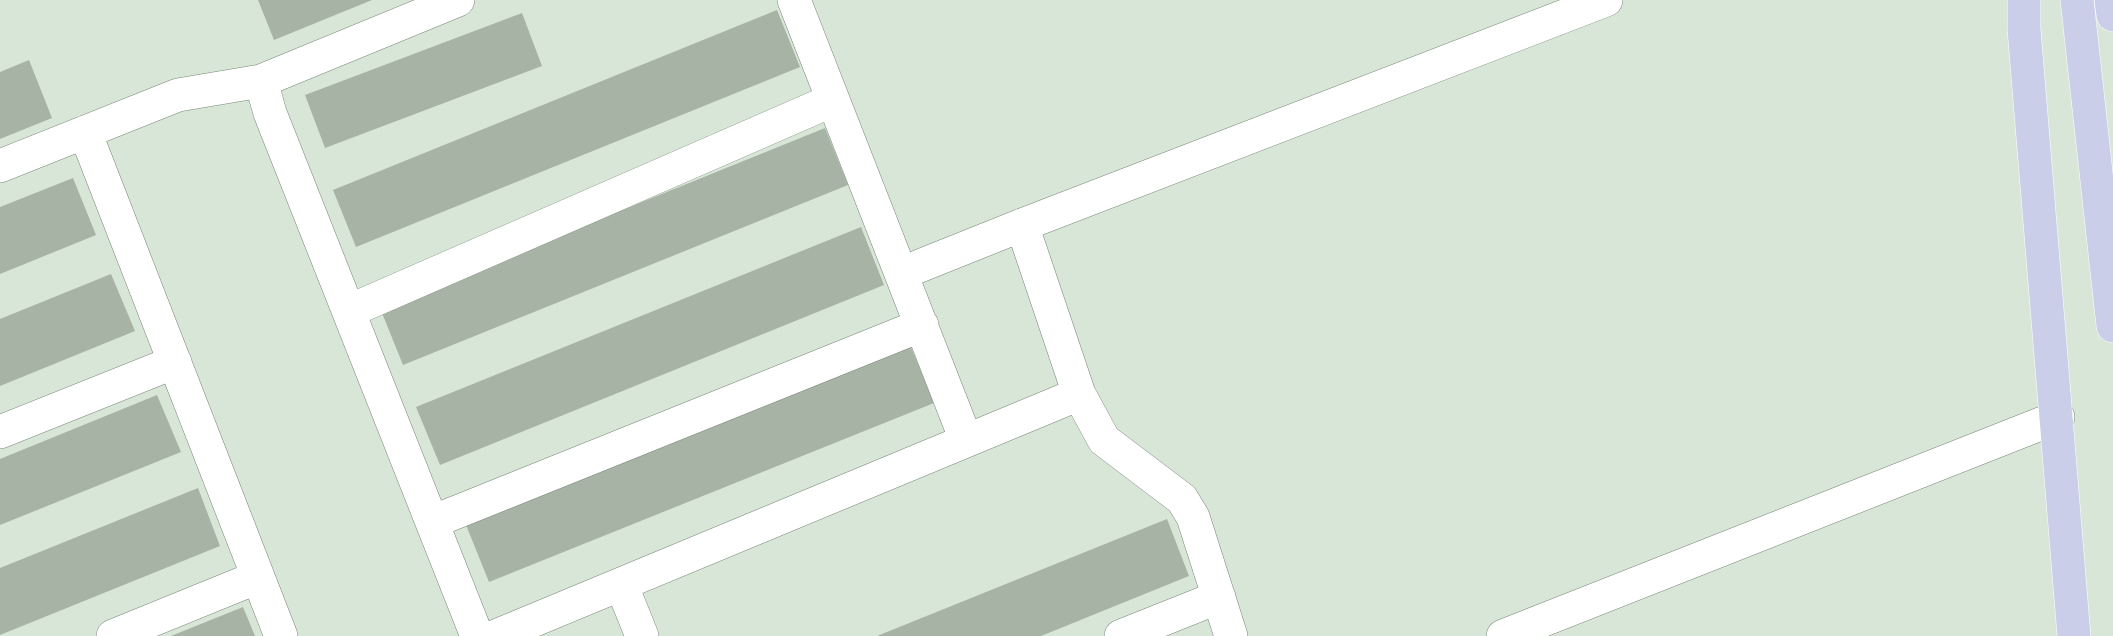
<!DOCTYPE html>
<style>
body{margin:0}
canvas{display:block;background:#d8e6d7}
</style>
<canvas width="2113" height="636"></canvas>
<script>
const context = document.querySelector('canvas').getContext('2d');
context.lineJoin = 'round';
function fill(path, color) { context.fillStyle = color; context.fill(path, 'evenodd'); }
const shape = rows => new Path2D(rows.map(r => 'M' + r).join(''));
function trace(path, color, width, dash) { context.strokeStyle = color; context.lineWidth = width; context.lineCap = dash ? 'butt' : 'round'; context.setLineDash(dash || []); context.stroke(path); }
fill(shape([
 [258,0,372,0,274,40],
 [777,10,800,67,356,247,333,190],
 [522,13,542,66,325,148,305,95],
 [29,60,52,118,0,139,0,72],
 [825,128,848,185,403,365,380,308],
 [73,178,96,235,0,274,0,207],
 [861,227,884,285,440,465,416,407],
 [111,274,135,331,0,386,0,319],
 [910,345,934,403,489,582,466,525],
 [157,395,181,452,0,525,0,459],
 [198,488,220,546,0,635,0,568],
 [1167,519,1189,576,1041,636,877,636],
 [243,607,255,636,171,636]
]), '#a7b3a5');
const minor = shape([
 [458,0,261,81,270,113,477,636],
 [794,0,966,440],
 [85,132,281,636],
 [0,166,178,95,261,81],
 [1022,225,1079,394,1104,440,1182,499,1193,517,1231,636],
 [902,273,1022,225,1606,0],
 [349,311,833,100],
 [0,432,175,362],
 [432,522,922,325],
 [621,584,642,636],
 [113,636,258,577],
 [496,636,1079,394],
 [1121,636,1219,597],
 [1503,636,2058,417]
]);
const highway = shape([
 [2024,0,2024,29,2074,636],
 [2077,0,2113,326],
 [2111,0,2113,15]
]);
trace(minor, '#7a877a', 34);
trace(highway, '#fff', 34);
trace(minor, '#fff', 33);
trace(highway, '#cbcee8', 33);
</script>
